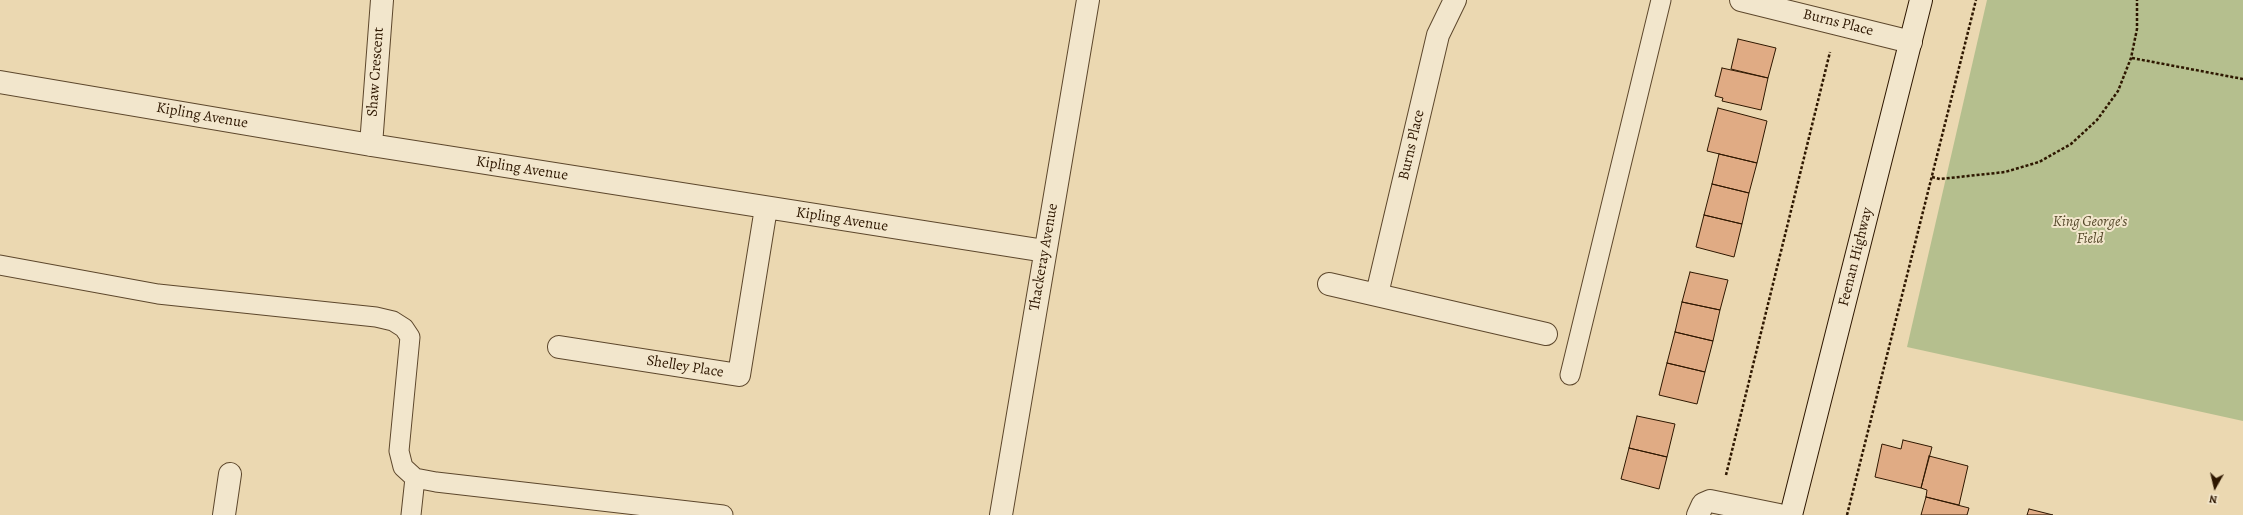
<!DOCTYPE html>
<style>
body{margin:0}
#map{position:relative;width:2243px;height:515px;overflow:hidden;background:#ebd8b1;font-family:Alegreya,serif}
canvas{display:block}
.north{position:absolute;left:2195px;top:467px;width:40px;height:40px;-webkit-text-stroke:3px #f2e6cc;paint-order:stroke;rotate:188deg;font-size:11px;font-weight:700;line-height:16px;text-align:center;color:#2e1700}
.north::after{content:'';display:block;margin:auto;width:14px;height:18px;background:#2e1700;clip-path:polygon(50% 0,100% 100%,50% 72%,0 100%)}
</style>
<div id="map">
<canvas width="2243" height="515"></canvas>
<div class="north">N</div>
</div>
<script>
const context = document.querySelector('canvas').getContext('2d');
context.lineJoin = 'round';
function fill(path, color) { context.fillStyle = color; context.fill(path, 'evenodd'); }
const shape = rows => new Path2D(rows.map(r => 'M' + r).join(''));
function trace(path, color, width, dash) { context.strokeStyle = color; context.lineWidth = width; context.lineCap = dash ? 'butt' : 'round'; context.setLineDash(dash || []); context.stroke(path); }
function write(font, color, halo, rows, align = 'center') {
  context.font = font + ' Alegreya,serif'; context.lineWidth = 4; context.setLineDash([]); context.textBaseline = 'middle'; context.strokeStyle = halo; context.fillStyle = color; for (const [text, x, y, turn = 0] of rows) {
    context.save(); context.translate(x, y); context.rotate((+turn || 0) * Math.PI / 180); context.textAlign = isNaN(turn) ? turn : align; if (halo) context.strokeText(text, 0, 0); context.fillText(text, 0, 0); context.restore();
  }
}
fill(shape([
 [1987,0,2243,0,2243,421,1907,347]
]), '#b5bf8e');
const building = shape([
 [1738,39,1776,48,1768,78,1731,69,1738,39],
 [1722,68,1768,78,1761,110,1722,101,1723,98,1715,96,1722,68],
 [1718,108,1767,121,1757,163,1707,151,1718,108],
 [1719,154,1757,163,1749,193,1712,184,1719,154],
 [1712,184,1749,193,1742,224,1704,215,1712,184],
 [1704,215,1742,224,1734,257,1696,247,1704,215],
 [1690,272,1728,280,1720,310,1682,302,1690,272],
 [1682,302,1720,310,1713,341,1675,332,1682,302],
 [1675,332,1713,341,1705,372,1667,363,1675,332],
 [1667,363,1705,372,1697,404,1659,395,1667,363],
 [1637,416,1675,424,1667,457,1629,448,1637,416],
 [1903,440,1932,447,1921,488,1875,477,1882,444,1901,449,1903,440],
 [1629,448,1667,457,1659,489,1621,479,1629,448],
 [1929,456,1968,466,1959,505,1926,497,1927,490,1921,488,1929,456],
 [1926,497,1969,508,1967,515,1921,515,1926,497],
 [2029,509,2053,515,2027,515,2029,509]
]);
fill(building, '#e0ab84');
trace(building, '#2e1700', 1);
const lane = shape([
 [0,265,158,294,376,317,393,321,404,328,410,337,399,451,403,467,415,478,436,482,723,515],
 [1570,375,1661,0],
 [411,515,415,478]
]);
const street = shape([
 [1741,0,1911,42],
 [0,82,371,145,1045,251],
 [371,145,382,0],
 [1329,284,1546,334],
 [1377,294,1438,35,1455,0],
 [559,347,739,375,766,208],
 [224,515,230,474],
 [1001,515,1088,0],
 [1698,515,1703,504,1710,501,1779,515]
]);
const secondary = shape([
 [1791,515,1921,0]
]);
trace(lane, '#5d472c', 21);
trace(street, '#5d472c', 24);
trace(secondary, '#2e1700', 24);
trace(shape([
 [2132,58,2243,79],
 [1932,177,1940,179,2005,172,2039,162,2071,144,2097,120,2118,91,2131,58,2137,29,2137,0],
 [1726,475,1830,52],
 [1847,515,1976,0]
]), '#2e1700', 2.5, [3, 2]);
trace(lane, '#f2e6cc', 19);
trace(street, '#f2e6cc', 22);
trace(secondary, '#f2e6cc', 22);
write('15px', '#2e1700', '#f2e6cc', [
 ["Burns Place",1838,23,14],
 ["Shaw Crescent",376,72,-86],
 ["Kipling Avenue",202,116,10],
 ["Burns Place",1412,145,-77],
 ["Kipling Avenue",522,169,9],
 ["Kipling Avenue",842,220,9],
 ["Thackeray Avenue",1044,257,-80],
 ["Feenan Highway",1856,257,-76],
 ["Shelley Place",685,367,9]
]);
write('italic 15px', '#56492b', '#f2e6cc', [
 ["King George's",2090,222],
 ["Field",2090,239]
]);
</script>
